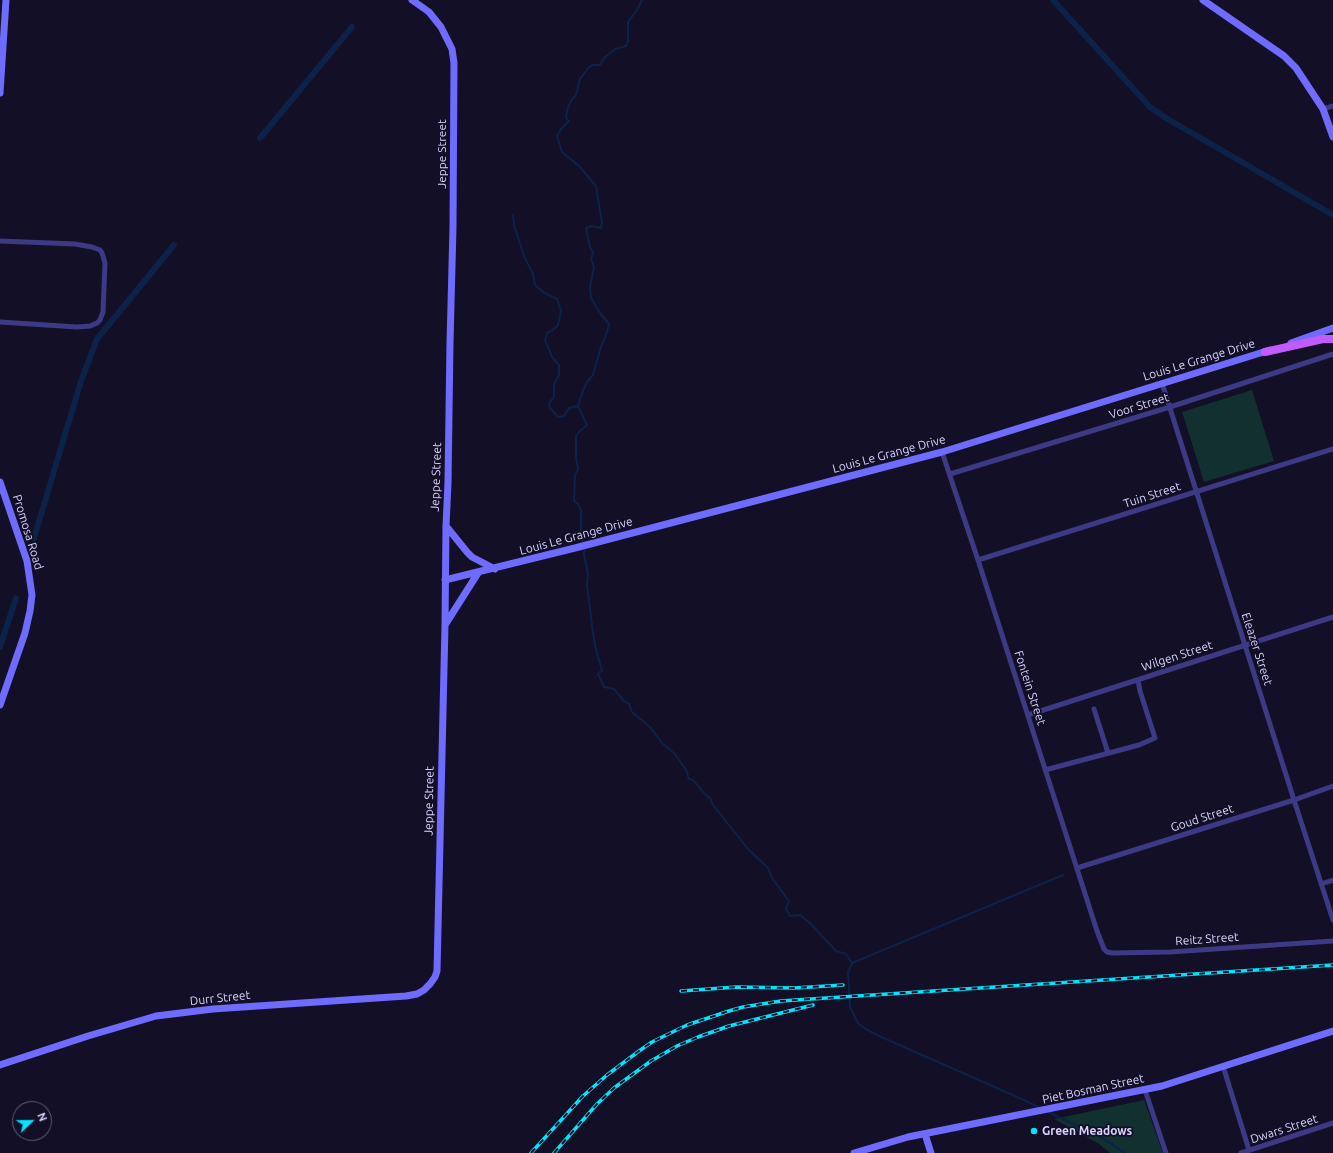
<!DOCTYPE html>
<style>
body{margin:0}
#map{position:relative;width:1333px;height:1153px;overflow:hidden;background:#130f26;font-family:Ubuntu,sans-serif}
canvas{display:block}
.north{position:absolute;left:12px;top:1101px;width:40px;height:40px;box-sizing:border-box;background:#130f26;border:1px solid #625e7d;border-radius:50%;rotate:68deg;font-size:11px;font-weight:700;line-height:16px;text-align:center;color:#d9d4ff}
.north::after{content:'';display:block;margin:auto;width:14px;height:18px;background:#00e5ff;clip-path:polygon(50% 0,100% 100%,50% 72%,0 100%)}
</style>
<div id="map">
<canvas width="1333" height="1153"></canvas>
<div class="north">N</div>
</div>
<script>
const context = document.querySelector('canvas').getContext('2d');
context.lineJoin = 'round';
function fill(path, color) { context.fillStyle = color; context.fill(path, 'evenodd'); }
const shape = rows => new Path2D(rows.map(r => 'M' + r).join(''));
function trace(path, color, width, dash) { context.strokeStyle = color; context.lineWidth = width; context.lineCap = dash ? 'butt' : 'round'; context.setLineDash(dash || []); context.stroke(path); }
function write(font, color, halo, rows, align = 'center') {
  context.font = font + ' Ubuntu,sans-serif'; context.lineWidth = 3.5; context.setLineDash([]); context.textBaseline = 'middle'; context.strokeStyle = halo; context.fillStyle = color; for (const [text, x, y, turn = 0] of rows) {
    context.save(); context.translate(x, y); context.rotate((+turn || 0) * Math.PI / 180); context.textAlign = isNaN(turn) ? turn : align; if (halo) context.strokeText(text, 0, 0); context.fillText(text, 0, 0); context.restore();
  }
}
fill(shape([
 [1252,390,1274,461,1204,482,1182,412],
 [1144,1100,1163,1153,1110,1153,1099,1144,1054,1119]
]), '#12302f');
trace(shape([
 [513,215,514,225,524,256,533,274,535,285,543,292,557,299,561,311,558,325,553,330,547,333,545,340,552,357,559,365,559,375,554,384,554,397,549,403,550,408,558,417,564,416,569,408,578,406,587,425,580,431,576,436,576,457,578,469,575,475,574,501,578,504,581,510,581,534,584,543],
 [578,406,582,393,587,382,593,375,601,347,607,332,609,324,600,313,591,298,590,287,594,267,591,259,593,253,590,247,586,228,592,226,601,228,602,223,596,186,579,166,562,152,557,136,561,129,569,121,566,118,568,107,572,99,576,95,580,79,589,67,593,65,600,65,604,58,615,49,626,46,628,41,628,22,637,10,642,0],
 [585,547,584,554,588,574,587,585,593,633,596,650,602,670,598,674,604,687,614,689,624,701,629,704,632,712,650,727,662,743,675,754,686,770,689,779,693,780,704,793,710,798,713,805,748,849,768,868,772,878,789,901,786,909,790,916,800,915,810,923,836,951,846,954,852,963],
 [1040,1108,1024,1100,879,1036,864,1028,858,1023,850,1007,848,972,852,963,1063,875],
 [1048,1112,1098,1135,1125,1153]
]), '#0c2248', 2);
trace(shape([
 [1053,0,1150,107,1166,118,1333,215],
 [260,138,352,27],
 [34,538,81,381,97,339,174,245],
 [0,647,16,598]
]), '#0c2248', 6);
trace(shape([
 [1323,109,1333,106],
 [0,241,75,244,92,247,100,250,102,253,105,263,103,312,100,320,97,323,90,326,77,327,0,322],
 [1162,383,1294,800,1333,920],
 [942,452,978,560,1097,931,1104,949,1107,952,1112,953,1170,952,1333,941],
 [950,474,1170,407,1333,354],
 [978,560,1333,449],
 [1094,709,1108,753],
 [1028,715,1333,617],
 [1045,770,1139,745,1155,738,1140,691,1138,680],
 [1077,868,1294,800,1333,786],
 [1321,884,1333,880],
 [1223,1066,1249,1150],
 [1145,1090,1166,1153],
 [1241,1153,1333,1123]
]), '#3d3a85', 5);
trace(shape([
 [1203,0,1284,56,1296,68,1323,109,1333,137],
 [0,93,6,0],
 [1291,343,1333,328],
 [0,482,27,561,32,595,30,611,25,633,0,705],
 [446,526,467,552,472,557,495,569],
 [445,580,575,548,942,452,1270,350],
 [445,625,478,573],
 [0,1065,88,1036,156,1016,213,1009,406,996,417,994,424,990,430,984,435,977,437,971,445,625,446,526,448,483,450,343,453,227,454,63,452,49,441,27,429,12,412,0],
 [925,1134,931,1153],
 [854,1153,908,1137,1162,1086,1333,1031]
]), '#6f6bff', 7);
trace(shape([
 [1265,352,1323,339,1333,339]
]), '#c25bff', 8);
const rail = shape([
 [681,991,737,987,794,988,843,985],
 [531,1153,583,1096,607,1075,639,1051,652,1042,687,1025,729,1011,743,1007,781,1001,811,999,1333,965],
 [554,1153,597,1104,614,1088,651,1061,677,1046,698,1037,729,1026,813,1005]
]);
trace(rail, '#00e5ff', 3.5);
trace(rail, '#130f26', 2, [6]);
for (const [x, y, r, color] of [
 [1034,1131,4,"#00e5ff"]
]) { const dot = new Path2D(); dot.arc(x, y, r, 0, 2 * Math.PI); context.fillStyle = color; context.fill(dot); trace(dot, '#130f26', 1.5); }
write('12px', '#d9d4ff', '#130f26', [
 ["Jeppe Street",442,154,-90],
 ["Louis Le Grange Drive",1199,360,-17],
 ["Voor Street",1139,406,-17],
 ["Louis Le Grange Drive",889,454,-15],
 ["Jeppe Street",436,477,-88],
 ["Tuin Street",1152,495,-18],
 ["Promosa Road",28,532,73],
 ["Louis Le Grange Drive",576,536,-15],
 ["Eleazer Street",1257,649,72],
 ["Wilgen Street",1177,656,-18],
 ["Fontein Street",1030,688,72],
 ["Jeppe Street",429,801,-89],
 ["Goud Street",1202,818,-18],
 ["Reitz Street",1207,939,-4],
 ["Durr Street",220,998,-6],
 ["Piet Bosman Street",1093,1089,-12],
 ["Dwars Street",1284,1129,-18]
]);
write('bold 12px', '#d9d4ff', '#130f26', [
 ["Green Meadows",1042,1131]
], 'left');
</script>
